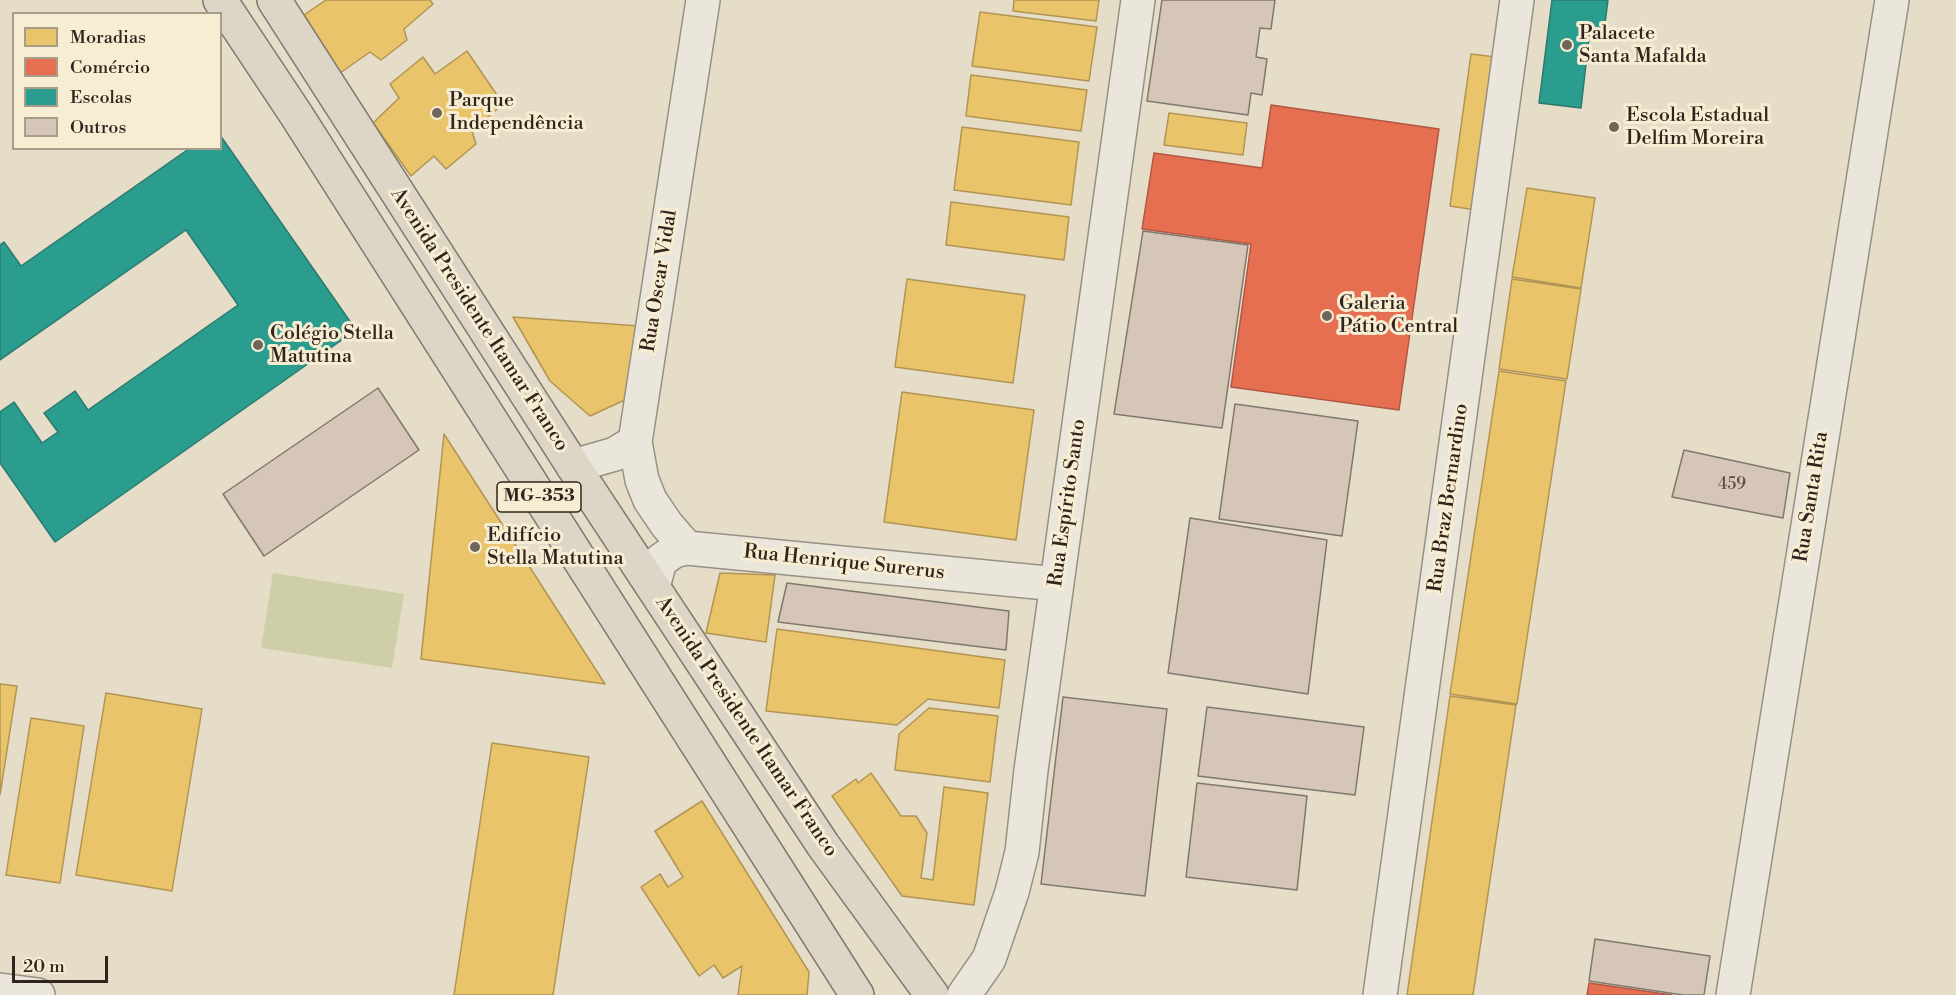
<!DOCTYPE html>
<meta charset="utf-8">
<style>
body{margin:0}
#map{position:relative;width:1956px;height:995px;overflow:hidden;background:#e5ddc8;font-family:"Libre Bodoni",serif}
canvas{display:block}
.legend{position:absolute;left:12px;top:12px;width:210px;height:138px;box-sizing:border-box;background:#f7edd3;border:2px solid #a89d8b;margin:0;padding:8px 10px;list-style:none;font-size:18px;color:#31241e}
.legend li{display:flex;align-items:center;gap:12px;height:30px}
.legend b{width:30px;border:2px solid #a89d8b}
.scale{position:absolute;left:12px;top:956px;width:96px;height:27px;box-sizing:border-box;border:3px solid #31241e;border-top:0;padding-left:8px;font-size:18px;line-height:21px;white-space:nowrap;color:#31241e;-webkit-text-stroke:4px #f7edd3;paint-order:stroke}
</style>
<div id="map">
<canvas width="1956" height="995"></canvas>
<ul class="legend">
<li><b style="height:16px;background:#e9c46a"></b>Moradias</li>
<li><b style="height:16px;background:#e76f51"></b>Comércio</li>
<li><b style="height:16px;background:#2a9d8f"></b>Escolas</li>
<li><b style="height:16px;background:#d5c6b7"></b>Outros</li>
</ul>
<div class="scale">20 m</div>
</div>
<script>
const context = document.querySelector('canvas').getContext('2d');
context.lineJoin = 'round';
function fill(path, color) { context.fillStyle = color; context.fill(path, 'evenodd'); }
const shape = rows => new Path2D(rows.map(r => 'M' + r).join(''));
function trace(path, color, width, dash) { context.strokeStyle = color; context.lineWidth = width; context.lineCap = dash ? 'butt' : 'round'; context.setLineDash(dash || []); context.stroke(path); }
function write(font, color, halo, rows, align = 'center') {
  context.font = font + ' "Libre Bodoni",serif'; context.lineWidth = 6; context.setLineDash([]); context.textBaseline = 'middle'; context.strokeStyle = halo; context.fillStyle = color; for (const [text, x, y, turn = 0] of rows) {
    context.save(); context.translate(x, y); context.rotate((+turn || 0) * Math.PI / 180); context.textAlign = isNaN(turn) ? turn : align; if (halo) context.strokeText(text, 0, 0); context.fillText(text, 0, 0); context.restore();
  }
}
fill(shape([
 [273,573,404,594,392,668,261,648]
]), '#cecfa9');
const homes = shape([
 [326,0,430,0,433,4,404,29,407,40,381,60,370,52,340,73,304,15,326,0],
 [1014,0,1099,0,1096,21,1013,11,1014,0],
 [980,12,1097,27,1089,81,972,66,980,12],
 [467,51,503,104,472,131,476,144,446,169,434,156,411,176,373,123,399,98,390,84,423,57,435,74,467,51],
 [1471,54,1496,57,1476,210,1450,206,1471,54],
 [971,75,1087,90,1081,131,966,116,971,75],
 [1169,113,1247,123,1243,155,1164,145,1169,113],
 [962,127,1079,142,1071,205,954,190,962,127],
 [1527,188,1595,198,1581,288,1512,277,1527,188],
 [951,202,1069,217,1064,260,946,245,951,202],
 [907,279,1025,295,1013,383,895,367,907,279],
 [1512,279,1581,289,1567,379,1499,369,1512,279],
 [513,317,639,326,629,398,590,416,550,381,513,317],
 [1499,371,1566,381,1517,704,1450,694,1499,371],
 [902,392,1034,410,1016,540,884,522,902,392],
 [444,434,605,684,421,659,444,434],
 [720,573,775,575,766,642,706,633,720,573],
 [777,629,1005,660,999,708,928,699,897,725,766,711,777,629],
 [0,684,17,686,0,795,0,684],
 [106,693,202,709,172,891,76,875,106,693],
 [1450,696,1516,705,1473,995,1407,995,1450,696],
 [929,708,998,716,990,782,895,770,899,734,929,708],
 [31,718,84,726,60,883,6,875,31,718],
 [492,743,589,757,553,995,454,995,492,743],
 [871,773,901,816,916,816,927,833,921,878,933,880,944,787,988,793,974,905,902,896,832,796,856,779,858,783,871,773],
 [702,801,809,972,807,995,738,995,742,966,723,978,714,965,699,976,641,887,660,874,668,887,683,877,655,831,702,801]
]);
fill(homes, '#e9c46a');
trace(homes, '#b29453', 1.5);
const shops = shape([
 [1271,105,1439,129,1399,410,1231,387,1251,244,1142,229,1154,153,1262,168,1271,105],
 [1589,983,1672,995,1587,995,1589,983]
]);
fill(shops, '#e76f51');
trace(shops, '#b05842', 1.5);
const schools = shape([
 [1552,0,1608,0,1604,31,1590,29,1581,108,1539,103,1552,0],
 [220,135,356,330,55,542,0,463,0,412,14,402,42,443,58,432,44,413,75,391,88,410,238,305,186,230,0,360,0,245,4,242,21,266,190,148,220,148,220,135]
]);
fill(schools, '#2a9d8f');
trace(schools, '#2c796d', 1.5);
const building = shape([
 [1162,0,1275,0,1271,29,1260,28,1256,57,1267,59,1262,95,1251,93,1248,115,1147,101,1162,0],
 [1143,231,1248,245,1222,428,1114,414,1143,231],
 [378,388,419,450,264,556,223,494,378,388],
 [1235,404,1358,421,1342,536,1219,519,1235,404],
 [1684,450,1790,473,1783,518,1672,497,1684,450],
 [1190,518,1327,540,1308,694,1168,673,1190,518],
 [787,583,1009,611,1006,650,778,622,787,583],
 [1063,697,1167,709,1145,896,1041,884,1063,697],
 [1207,707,1364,727,1355,795,1198,776,1207,707],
 [1197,783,1307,796,1297,890,1186,877,1197,783],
 [1595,939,1710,956,1704,995,1683,995,1589,981,1595,939]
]);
fill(building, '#d5c6b7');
trace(building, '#7f786e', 1.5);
const minor = shape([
 [573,466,615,454,635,442],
 [687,548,667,525,650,500,642,480,635,442,703,0],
 [653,587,660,561,674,551,687,548,1057,584],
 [0,990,38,995],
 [964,995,989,959,1012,892,1022,852,1031,770,1138,0],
 [1380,995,1517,0],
 [1733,995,1892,0]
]);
const major = shape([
 [220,0,297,116,857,995],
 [274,0,573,466,823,845,932,995]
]);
trace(minor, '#979185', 36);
trace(major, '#7f786e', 36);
trace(minor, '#eae6dc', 33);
trace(major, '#ddd6c6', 33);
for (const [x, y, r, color] of [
 [1567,45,6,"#70655a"],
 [437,113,6,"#70655a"],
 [1614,127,6,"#70655a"],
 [1327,316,6,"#70655a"],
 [258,345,6,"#70655a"],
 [475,547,6,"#70655a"]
]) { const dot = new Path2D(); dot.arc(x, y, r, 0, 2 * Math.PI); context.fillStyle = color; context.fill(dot); trace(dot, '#f7edd3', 2); }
write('16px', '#5b4d45', null, [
 ["459",1732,485]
]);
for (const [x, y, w] of [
 [539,497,84]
]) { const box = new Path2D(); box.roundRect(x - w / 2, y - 15, w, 30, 4.5); context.fillStyle = '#f7edd3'; context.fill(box); trace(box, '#31241e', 1.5); }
write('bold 18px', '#31241e', null, [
 ["MG-353",539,497]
]);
write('20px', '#31241e', '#f7edd3', [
 ["Palacete",1579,34],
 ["Santa Mafalda",1579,57],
 ["Parque",449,101],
 ["Independência",449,124],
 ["Escola Estadual",1626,116],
 ["Delfim Moreira",1626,139],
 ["Galeria",1339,304],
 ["Pátio Central",1339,327],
 ["Colégio Stella",270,334],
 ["Matutina",270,357],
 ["Edifício",487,536],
 ["Stella Matutina",487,559]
], 'left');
write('20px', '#31241e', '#f7edd3', [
 ["Rua Oscar Vidal",660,281,-81],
 ["Avenida Presidente Itamar Franco",479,320,57],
 ["Rua Santa Rita",1812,497,-81],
 ["Rua Braz Bernardino",1449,498,-82],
 ["Rua Espírito Santo",1068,503,-82],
 ["Rua Henrique Surerus",844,563,6],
 ["Avenida Presidente Itamar Franco",746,727,56]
]);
</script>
